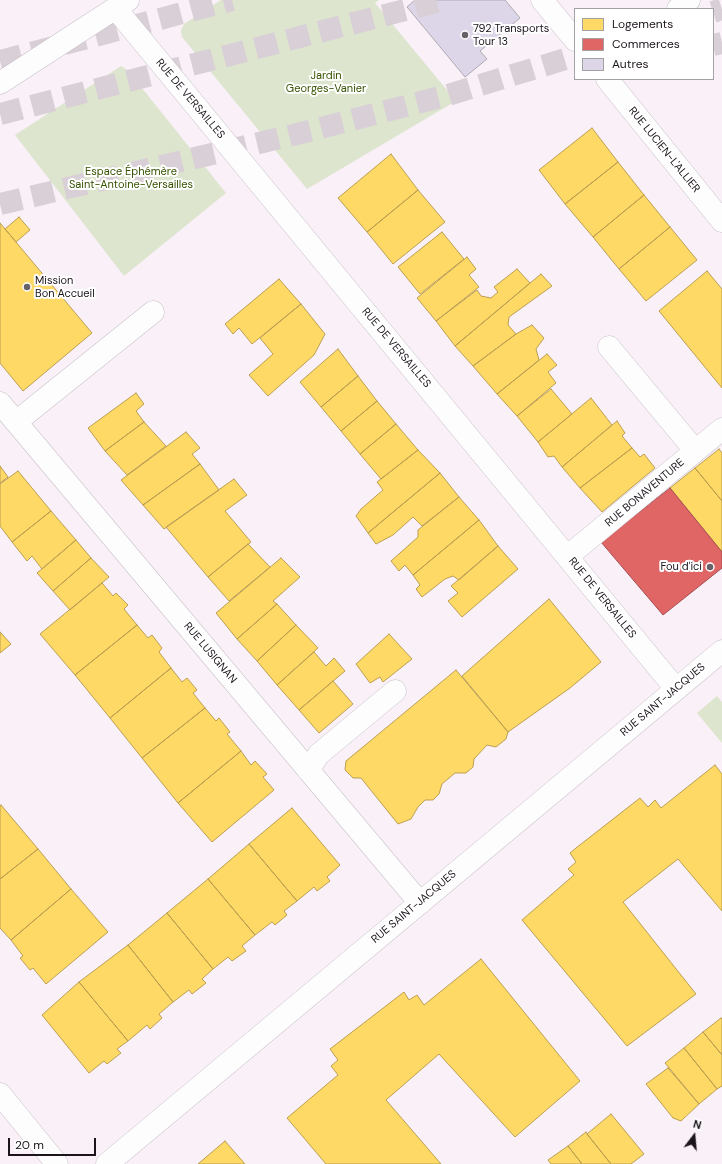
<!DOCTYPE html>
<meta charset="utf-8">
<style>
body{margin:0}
#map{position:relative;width:722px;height:1164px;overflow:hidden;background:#faf0f8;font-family:"DM Sans",sans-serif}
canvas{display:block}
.legend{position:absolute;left:574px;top:8px;width:140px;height:72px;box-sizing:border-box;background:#fff;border:1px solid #a4a1a4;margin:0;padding:5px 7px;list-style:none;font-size:12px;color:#1b141b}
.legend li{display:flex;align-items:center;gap:8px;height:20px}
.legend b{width:20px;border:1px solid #a4a1a4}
.north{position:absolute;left:674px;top:1116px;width:40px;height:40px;-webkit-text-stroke:3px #fff;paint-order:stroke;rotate:16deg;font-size:11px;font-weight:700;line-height:16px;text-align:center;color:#1b141b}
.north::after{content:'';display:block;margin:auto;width:14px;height:18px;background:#1b141b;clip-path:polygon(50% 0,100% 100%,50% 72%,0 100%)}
.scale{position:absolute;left:8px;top:1138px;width:88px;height:18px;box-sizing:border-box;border:2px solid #1b141b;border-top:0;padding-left:5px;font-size:12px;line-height:14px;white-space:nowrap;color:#1b141b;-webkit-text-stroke:3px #fff;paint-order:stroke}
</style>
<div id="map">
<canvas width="722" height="1164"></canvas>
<ul class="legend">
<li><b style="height:11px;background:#ffd966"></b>Logements</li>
<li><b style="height:11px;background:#e06666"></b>Commerces</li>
<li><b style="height:11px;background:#dcd6e8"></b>Autres</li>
</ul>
<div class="north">N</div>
<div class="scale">20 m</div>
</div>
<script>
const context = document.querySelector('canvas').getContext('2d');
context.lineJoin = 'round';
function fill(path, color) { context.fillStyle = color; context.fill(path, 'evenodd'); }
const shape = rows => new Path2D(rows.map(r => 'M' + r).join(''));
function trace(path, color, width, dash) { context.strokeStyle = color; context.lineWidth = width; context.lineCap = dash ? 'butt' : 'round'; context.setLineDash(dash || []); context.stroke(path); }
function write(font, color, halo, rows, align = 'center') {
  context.font = font + ' "DM Sans",sans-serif'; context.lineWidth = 4; context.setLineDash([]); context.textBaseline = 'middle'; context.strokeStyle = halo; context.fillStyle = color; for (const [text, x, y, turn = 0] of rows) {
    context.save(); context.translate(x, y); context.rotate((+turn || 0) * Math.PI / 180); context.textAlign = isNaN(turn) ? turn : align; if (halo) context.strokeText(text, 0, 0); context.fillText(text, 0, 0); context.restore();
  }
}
fill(shape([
 [221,0,379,0,375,3,456,101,307,189,182,37,181,30,184,24],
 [121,66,126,69,146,93,226,193,124,276,15,135],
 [717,696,722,702,722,743,697,713]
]), '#dde5ce');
const homes = shape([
 [592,128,618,162,565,204,539,170,592,128],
 [391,154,418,190,367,232,338,198,391,154],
 [618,162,644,195,593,237,565,204,618,162],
 [418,190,445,222,393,264,367,232,418,190],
 [644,195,670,227,619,269,593,237,644,195],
 [19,217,30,230,16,242,5,229,19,217],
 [0,223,92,333,23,391,0,363,0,223],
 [670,227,697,260,646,301,619,269,670,227],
 [442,232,464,259,420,294,398,267,442,232],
 [467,257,476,269,469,275,479,287,436,321,417,298,467,257],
 [517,269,530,283,455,346,436,321,477,290,481,296,491,298,498,292,494,287,517,269],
 [707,271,722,289,722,388,659,311,707,271],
 [541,274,552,286,509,317,508,325,516,334,473,366,455,346,541,274],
 [279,279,301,304,252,344,239,328,233,334,225,324,279,279],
 [301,304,325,334,314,355,268,396,249,375,273,354,260,338,301,304],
 [532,325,544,338,536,349,539,360,497,394,473,366,516,334,532,325],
 [338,349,358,376,321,407,300,382,338,349],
 [547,354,557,365,548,372,556,383,517,416,497,394,547,354],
 [358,376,377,401,341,431,321,407,358,376],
 [551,389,572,414,538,442,517,416,551,389],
 [136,393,144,404,136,411,144,422,105,451,88,428,136,393],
 [591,398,612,425,562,467,554,456,548,457,538,442,591,398],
 [377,401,396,424,360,454,341,431,377,401],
 [617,421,625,433,622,436,632,448,580,488,562,467,617,421],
 [144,422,166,446,127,475,105,451,144,422],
 [396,424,418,450,381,479,360,454,396,424],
 [186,432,200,448,192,454,200,464,143,505,121,480,186,432],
 [632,448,640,457,644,454,655,468,602,512,580,488,632,448],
 [719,449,722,453,722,501,695,468,719,449],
 [418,450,440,473,368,533,356,516,361,509,383,490,377,482,418,450],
 [200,464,219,490,164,529,143,505,200,464],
 [0,466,8,477,0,483,0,466],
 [695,468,722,501,722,552,670,488,695,468],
 [18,471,51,511,12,542,0,526,0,484,18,471],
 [440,473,459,497,422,526,413,517,393,535,376,544,368,533,440,473],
 [234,479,247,495,225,511,251,542,208,577,166,527,234,479],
 [459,497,479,520,413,575,405,565,399,571,391,561,418,537,418,530,459,497],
 [51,511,76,540,42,569,32,556,27,561,12,542,51,511],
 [479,520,498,546,459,580,453,576,445,579,422,597,416,589,420,585,413,575,479,520],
 [76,540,91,558,53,591,37,573,76,540],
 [248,544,270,567,229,601,208,577,248,544],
 [498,546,518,569,462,617,448,601,458,593,451,586,498,546],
 [91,558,109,577,70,610,53,591,91,558],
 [281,558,300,577,273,601,277,604,237,639,216,613,281,558],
 [102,583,113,596,116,593,128,605,124,609,137,625,75,675,40,634,102,583],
 [549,599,601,662,570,688,508,732,462,676,549,599],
 [277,604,296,625,257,661,237,639,277,604],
 [137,625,148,638,152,635,162,648,159,652,171,668,110,718,75,675,137,625],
 [296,625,318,648,277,685,257,661,296,625],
 [0,632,11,644,0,653,0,632],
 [389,634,412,659,383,682,380,677,370,683,356,664,389,634],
 [314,652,326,666,334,658,345,671,299,710,277,685,314,652],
 [171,668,182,682,187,678,197,690,193,693,205,708,142,758,110,718,171,668],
 [456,670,508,732,506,739,496,747,487,745,474,759,473,767,466,773,455,773,442,784,439,794,433,800,425,800,418,807,411,819,398,824,361,778,353,778,345,770,346,761,456,670],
 [333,681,353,704,319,733,299,710,333,681],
 [205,708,216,721,219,718,230,732,227,734,241,751,178,803,142,758,205,708],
 [241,751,251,765,255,761,267,774,263,777,274,790,212,842,178,803,241,751],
 [715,765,722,774,722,911,678,859,623,902,696,994,627,1046,522,920,574,875,568,869,576,862,570,853,576,848,640,798,648,807,655,800,661,808,715,765],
 [1,805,38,849,0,879,0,806,1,805],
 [292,808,340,865,327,877,330,881,317,891,314,887,297,901,249,844,292,808],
 [249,844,297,901,284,911,287,915,275,925,272,922,255,935,208,879,249,844],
 [38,849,71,889,11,940,0,928,0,879,38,849],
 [208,879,255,935,242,946,246,951,232,961,228,957,213,969,167,913,208,879],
 [71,889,108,932,46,984,33,968,30,970,20,958,23,956,11,940,71,889],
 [167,913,213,969,202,979,206,983,192,994,189,990,173,1002,128,945,167,913],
 [128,945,173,1002,159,1014,162,1018,150,1029,147,1025,128,1041,79,982,128,945],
 [481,959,580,1081,515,1137,439,1054,386,1100,441,1164,326,1164,287,1118,338,1075,331,1066,338,1060,330,1049,404,992,409,1000,417,995,424,1005,481,959],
 [79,982,128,1041,117,1049,121,1053,107,1064,104,1061,89,1073,42,1015,79,982],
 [721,1018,722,1019,722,1055,703,1032,721,1018],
 [703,1032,722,1055,722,1086,717,1089,684,1048,703,1032],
 [684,1048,717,1089,699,1104,665,1063,684,1048],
 [668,1068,699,1104,681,1121,673,1118,646,1084,668,1068],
 [611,1114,644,1154,631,1164,611,1164,587,1134,611,1114],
 [586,1132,587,1134,611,1164,582,1164,568,1146,586,1132],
 [225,1141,245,1164,198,1164,225,1141],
 [568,1146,582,1164,551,1164,548,1160,568,1146]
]);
fill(homes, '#ffd966');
trace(homes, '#bb9e50', 1);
const shops = shape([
 [670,488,722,552,722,568,663,615,601,542,670,488]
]);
fill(shops, '#e06666');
trace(shops, '#a54d50', 1);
const building = shape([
 [415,0,505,0,520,18,480,51,487,59,465,77,407,7,415,0]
]);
fill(building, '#dcd6e8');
trace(building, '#aeaab1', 1);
trace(shape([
 [713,12,722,9],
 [713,45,722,43],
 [0,61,232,0],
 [0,114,444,0],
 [0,204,297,134,448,95,575,56]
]), '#d9cfd7', 22, [22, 11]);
const minor = shape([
 [542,0,575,40],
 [116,9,676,689],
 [678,9,689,0],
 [607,79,722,221],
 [609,347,688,442],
 [0,403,420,903],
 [16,422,153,312],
 [568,556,722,429],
 [308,770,319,754,395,691]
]);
const major = shape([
 [0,83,128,0],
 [0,1094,57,1164],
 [107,1164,722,651]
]);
trace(minor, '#c8c1c8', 23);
trace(major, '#c8c1c8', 23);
trace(minor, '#fefdfe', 22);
trace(major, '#fefdfe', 22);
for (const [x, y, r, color] of [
 [465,35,4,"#696168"],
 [27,287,4,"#696168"],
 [710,567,4,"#696168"]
]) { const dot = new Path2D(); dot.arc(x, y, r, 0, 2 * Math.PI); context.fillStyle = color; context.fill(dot); trace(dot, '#fff', 1.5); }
write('11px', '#1b141b', '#fff', [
 ["792 Transports",473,29],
 ["Tour 13",473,42],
 ["Mission",35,281],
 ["Bon Accueil",35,294],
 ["Fou d'ici",702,567,"right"]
], 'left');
write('11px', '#365200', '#fff', [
 ["Jardin",326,76],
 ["Georges-Vanier",326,89],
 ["Espace Éphémère",131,172],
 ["Saint-Antoine-Versailles",131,185]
]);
write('11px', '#1b141b', '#fff', [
 ["RUE DE VERSAILLES",190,99,50],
 ["RUE LUCIEN-L'ALLIER",664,150,51],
 ["RUE DE VERSAILLES",396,348,50],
 ["RUE BONAVENTURE",645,493,-40],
 ["RUE DE VERSAILLES",602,598,51],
 ["RUE LUSIGNAN",210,653,50],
 ["RUE SAINT-JACQUES",663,700,-40],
 ["RUE SAINT-JACQUES",414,907,-40]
]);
</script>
